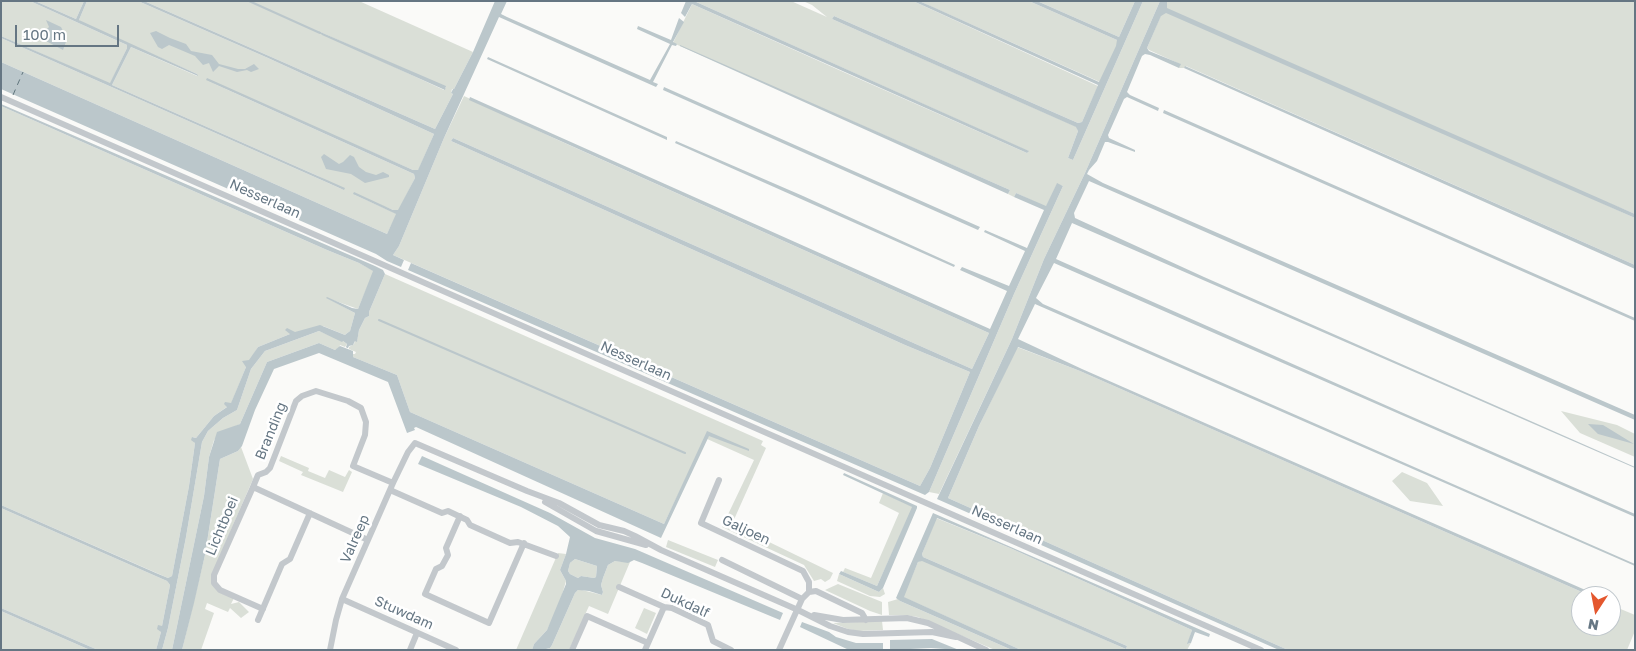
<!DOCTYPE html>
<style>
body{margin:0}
#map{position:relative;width:1636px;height:651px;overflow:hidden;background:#fafaf8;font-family:"Golos Text",sans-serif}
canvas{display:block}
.frame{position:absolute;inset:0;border:2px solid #657683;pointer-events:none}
.north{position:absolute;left:1571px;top:586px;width:50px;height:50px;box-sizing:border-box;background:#fff;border:1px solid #c1c8cd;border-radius:50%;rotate:191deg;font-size:14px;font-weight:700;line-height:20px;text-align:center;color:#657683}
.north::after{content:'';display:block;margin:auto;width:18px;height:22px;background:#e4572e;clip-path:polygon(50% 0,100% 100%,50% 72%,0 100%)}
.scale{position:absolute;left:15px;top:25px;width:104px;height:22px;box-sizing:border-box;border:2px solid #657683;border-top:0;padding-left:6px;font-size:15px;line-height:18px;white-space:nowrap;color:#657683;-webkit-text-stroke:4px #fff;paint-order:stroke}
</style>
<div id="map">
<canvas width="1636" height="651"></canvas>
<div class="frame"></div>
<div class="north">N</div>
<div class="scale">100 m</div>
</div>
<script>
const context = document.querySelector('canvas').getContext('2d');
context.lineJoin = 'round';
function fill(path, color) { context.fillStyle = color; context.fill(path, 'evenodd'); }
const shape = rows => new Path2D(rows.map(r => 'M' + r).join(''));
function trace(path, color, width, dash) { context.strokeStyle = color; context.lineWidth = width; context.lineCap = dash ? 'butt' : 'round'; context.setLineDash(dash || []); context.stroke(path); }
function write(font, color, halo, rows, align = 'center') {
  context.font = font + ' "Golos Text",sans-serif'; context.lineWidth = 5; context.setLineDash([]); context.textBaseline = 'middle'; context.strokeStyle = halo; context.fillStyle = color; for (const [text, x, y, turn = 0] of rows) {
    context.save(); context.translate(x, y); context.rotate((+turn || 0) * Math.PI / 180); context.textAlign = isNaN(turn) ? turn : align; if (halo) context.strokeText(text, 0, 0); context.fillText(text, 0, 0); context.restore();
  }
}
fill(shape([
 [1,1,30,1,127,45,127,48,110,84,1,36],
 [35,1,84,1,76,19],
 [87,1,138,1,268,58,434,134,418,171,413,170,206,80,414,174,415,178,399,210,393,210,353,194,397,214,387,234,1,62,1,38,344,190,318,176,112,85,131,47,197,76,197,74,83,23,79,20],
 [144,1,359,1,473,52,454,89,452,89,451,93,453,94,435,129],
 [319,32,320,32,446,87,444,90],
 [694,1,791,1,827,17,812,5,803,1,913,1,1098,86,1082,122,1078,123,834,16,832,19,1077,127,1078,131,1068,158,1073,160,1143,1,1160,1,1085,173,1044,259,1012,339,939,494,929,492,1014,294,1063,186,1057,184,1046,207,1016,193,1014,197,1008,194,1010,190,673,43,692,4,839,70,1027,153,1028,151],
 [919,1,1029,1,1117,40,1117,46,1100,82],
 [1037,1,1135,1,1119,37],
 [1167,1,1635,1,1635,214,1592,196,1593,199,1635,218,1635,265,1186,66,1184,68,1179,68,1180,64,1149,50,1147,48],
 [464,96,558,140,989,333,972,369,453,138,451,141,905,345,970,372,930,468,920,486,393,255,399,246,444,138],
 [1,106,327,250,359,263,374,271,358,309,327,298,355,313,350,331,346,334,345,335,323,326,290,334,258,347,246,367,231,404,214,416,196,438,192,437,195,443,189,486,172,576,168,578,1,505],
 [385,274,763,441,761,445,766,448,732,524,833,573,830,579,825,582,821,579,814,581,804,565,722,527,754,460,705,438,664,524,410,412,397,375,353,357,352,354,355,354,356,352,349,349,349,347,354,344,355,341,357,341,359,330,365,318,369,316,369,312],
 [319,331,343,341,347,344,345,347,340,345,339,348,335,350,319,343,267,362,240,424,229,429,214,440,209,457,204,496,172,650,162,650,168,628,186,537,202,442,208,431,223,418,237,410,251,369,265,351],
 [1017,347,1080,371,1591,596,1581,596,1581,626,1611,626,1611,605,1635,615,1635,631,1627,650,1288,650,948,498,979,426],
 [1561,411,1617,425,1635,434,1635,457,1580,433],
 [241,447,253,479,215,567,212,584,234,598,231,604,239,602,249,612,241,618,230,608,228,612,207,603,205,609,214,613,201,650,182,650,205,555,220,459,238,451],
 [281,456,309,468,308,471,325,478,329,470,345,477,349,470,352,472,343,492,301,475,303,472,279,461],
 [1402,472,1427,483,1443,506,1410,501,1392,481],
 [883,493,913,507,877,586,843,572,845,568,871,578,899,513,879,503],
 [1,508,167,581,170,585,162,626,158,626,161,632,156,650,98,650,1,608],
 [936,518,1010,548,1192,630,1188,644,1191,643,1187,650,1021,650,903,597,918,562,922,560,1126,649,1127,646,923,557,922,554],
 [668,540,718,560,715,567,666,547],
 [558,553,566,554,560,570,566,581,562,595,552,620,547,630,534,644,532,650,516,650],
 [575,559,597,566,596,577,594,578,581,576,578,578,570,574,568,571,570,563],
 [615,561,630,562,608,614,589,606,569,650,542,650,550,648,552,645,575,593,578,590,582,590,602,595,603,592,601,585,603,578,608,565],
 [839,574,879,592,883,588,885,594,880,597,870,596,837,581],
 [838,584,882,602,882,615,870,611,825,590],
 [898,599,900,601,1012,650,995,650,918,617,905,615,889,615,888,602],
 [644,608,656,613,647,634,635,628],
 [1,611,90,650,1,650],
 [882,621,883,630,858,631,848,629,833,623]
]), '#dadfd7');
fill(shape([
 [30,1,35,1,76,19,84,1,87,1,79,20,197,74,198,76,131,47,112,85,318,176,345,188,344,190,1,38,1,36,110,83,127,48,127,45],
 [138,1,144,1,435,129,453,94,451,93,453,89,454,89,473,52,495,1,507,1,501,14,507,17,650,80,670,44,637,29,638,26,671,40,679,18,684,22,673,42,677,44,676,46,672,45,653,82,658,84,656,87,499,17,444,138,399,246,393,255,404,260,401,267,387,261,376,254,1,89,1,62,387,234,396,214,353,194,354,192,393,210,398,210,415,178,414,174,206,80,207,78,413,170,418,170,434,134,268,58],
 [686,1,694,1,1029,151,1027,153,692,4,685,17,681,13],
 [913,1,919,1,933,7,1099,82,1116,46,1117,40,1029,1,1037,1,1119,37,1135,1,1143,1,1073,160,1068,158,1078,131,1076,127,832,19,834,16,1078,123,1082,122,1098,85],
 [1160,1,1167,1,1167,8,1635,214,1635,218,1166,13,1161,16,1147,48,1149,51,1181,64,1179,68,1150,55,1145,54,1142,56,1127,92,1130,95,1159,108,1158,111,1127,97,1124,99,1108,135,1109,138,1135,150,1135,152,1108,142,1105,142,1097,161,1089,170,1087,174,1103,183,1635,415,1635,420,1089,181,1074,213,1075,218,1204,277,1635,467,1635,468,1072,223,1056,259,1401,412,1635,514,1635,517,1054,263,1036,298,1043,304,1635,564,1635,566,1035,304,1018,339,1082,369,1599,596,1591,596,1080,371,1018,347,979,426,948,498,1288,650,1279,650,937,499,1012,339,1044,259,1085,173],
 [46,20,61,27,67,39,63,50,46,41,45,31,49,27],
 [156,31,170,38,186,44,191,51,212,55,219,64,238,69,245,69,254,64,259,69,251,72,247,70,237,72,219,66,213,72,209,63,203,65,195,56,169,45,162,49,158,47,150,33],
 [318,31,446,86,445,90,322,35],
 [680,45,1010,190,1008,194,680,46],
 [488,57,667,137,667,140,487,59],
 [1185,66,1635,265,1635,269,1184,68],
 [664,87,980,227,978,230,663,90],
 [470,97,990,329,1007,291,960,270,962,267,1009,286,1025,251,984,232,985,230,1027,248,1044,210,1014,197,1016,193,1046,206,1057,183,1063,186,1014,294,929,492,925,495,408,270,411,263,920,486,930,468,970,372,905,345,451,141,453,138,972,369,989,333,469,100],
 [1,104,375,266,383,270,385,274,369,312,369,316,365,318,359,330,357,342,355,341,353,345,349,346,348,348,347,348,346,347,347,344,343,341,342,342,319,331,265,351,251,369,237,410,223,418,208,431,202,442,186,537,168,628,162,650,156,650,161,632,157,629,158,625,162,626,170,585,167,581,1,508,1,505,156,573,168,578,172,576,189,486,195,443,191,440,192,437,196,438,214,416,227,407,224,404,225,402,231,403,246,367,242,361,249,360,258,347,290,334,285,330,287,328,295,332,320,325,345,335,346,334,350,331,355,313,326,298,327,297,352,308,358,309,373,271,359,263,327,250,1,106],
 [1164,110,1635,318,1635,321,1163,113],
 [676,141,803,196,955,265,954,267,675,143],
 [324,154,339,164,343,162,350,155,354,157,359,167,366,172,376,175,383,172,389,175,389,177,365,183,351,174,326,169,321,157],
 [319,343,335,350,340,346,353,351,353,357,397,375,410,412,664,524,707,431,749,449,749,451,709,436,661,538,416,427,414,428,415,430,407,433,388,382,319,353,274,369,255,410,242,446,238,451,220,459,205,555,194,603,182,650,172,650,204,496,209,457,217,432,240,424,267,362],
 [1588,424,1603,425,1634,444,1598,434],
 [422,456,550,513,595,538,635,549,783,613,780,620,642,563,634,560,628,563,615,561,608,565,603,578,601,585,603,592,602,595,589,591,578,590,575,593,552,645,550,648,542,650,532,650,534,644,547,630,566,584,566,581,560,570,566,554,570,537,558,526,521,507,418,464],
 [575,559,597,566,596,577,594,578,581,576,578,578,570,574,568,571,570,563],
 [844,473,917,506,917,508,883,588,879,592,839,574,841,571,877,586,912,507,843,475],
 [933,513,1210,634,1209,637,1195,632,1191,643,1187,644,1192,630,1010,548,937,518,922,554,923,557,1127,646,1126,649,922,561,918,562,904,597,1021,650,1012,650,900,601,896,598],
 [1,608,98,650,90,650,1,611],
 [802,622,829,632,836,637,856,643,883,643,883,650,849,650,800,627],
 [932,639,959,650,931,648,890,650,890,640]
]), '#bbc7cb');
trace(shape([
 [249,1,320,33],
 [379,320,685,453]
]), '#bbc7cb', 2);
trace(shape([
 [13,95,23,72]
]), '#60757c', 1, [6, 5]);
trace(shape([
 [1,97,1261,650],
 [719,480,701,523,803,571,809,582,809,592],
 [253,487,258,475,266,472,270,468,296,401,302,396,316,391,348,401,361,408,366,422,365,435,353,466,393,483],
 [390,490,442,513,448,511,467,520,470,525,510,543,518,542,556,556],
 [545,502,596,531,646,545],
 [460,516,446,548,448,555,442,566,436,569,425,594,489,623,524,543],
 [722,560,802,599],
 [619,587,664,607,672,608,708,625,713,641,731,650],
 [342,599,456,650],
 [263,609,220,590,214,583,214,575,253,487,368,540],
 [814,615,843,620,907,618,928,623,986,650],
 [258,620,282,564,290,559,310,513],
 [330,650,336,620,342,599,393,483,408,452,415,443,527,491,559,503,599,525,624,531,635,536,661,550,798,610,830,626,848,632,863,634,932,632,956,637],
 [410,650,417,633],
 [572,650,587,616,648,643],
 [645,650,664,607],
 [779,650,802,599,809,592,816,591,862,613,866,620]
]), '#c3c8cc', 6);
write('14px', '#657683', '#fff', [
 ["Nesserlaan",265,199,24],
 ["Nesserlaan",636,361,24],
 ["Branding",271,431,-68],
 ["Nesserlaan",1007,525,24],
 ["Lichtboei",222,526,-67],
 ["Galjoen",746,530,25],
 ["Valreep",355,539,-66],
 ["Dukdalf",685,603,25],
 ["Stuwdam",404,613,24]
]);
</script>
